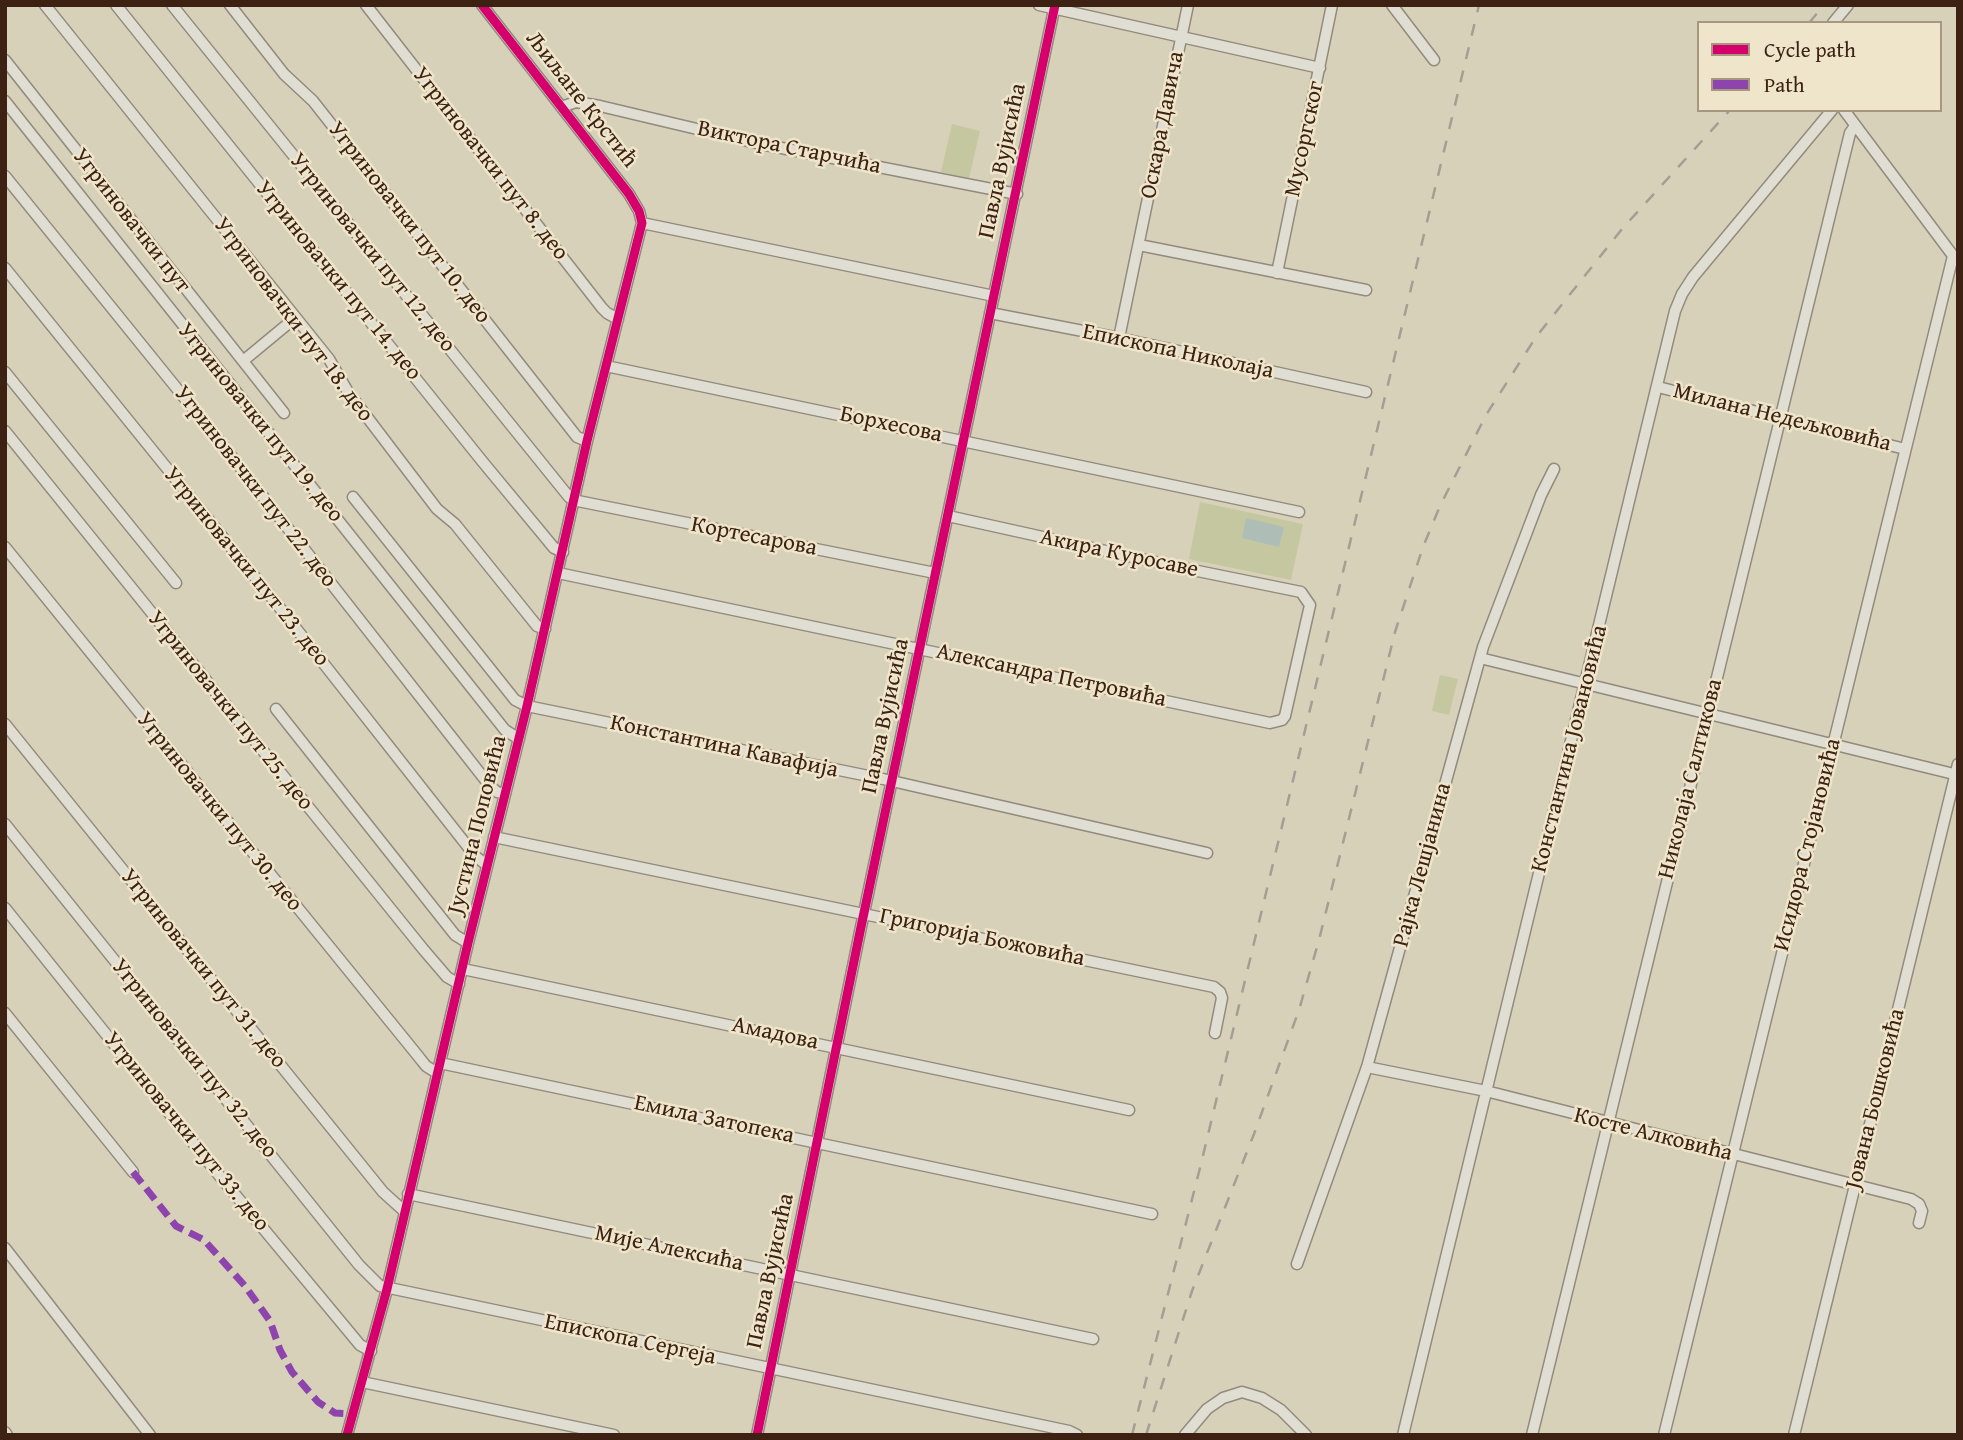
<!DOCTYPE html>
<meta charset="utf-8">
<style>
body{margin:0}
#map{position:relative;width:1963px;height:1440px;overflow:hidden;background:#d8d1ba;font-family:"Gentium Book Plus",serif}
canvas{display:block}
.frame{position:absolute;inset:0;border:7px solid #3d2214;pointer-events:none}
.legend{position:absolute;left:1697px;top:21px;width:245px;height:91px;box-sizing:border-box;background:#eee5ca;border:2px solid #a79781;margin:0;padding:9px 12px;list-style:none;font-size:21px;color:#3d2214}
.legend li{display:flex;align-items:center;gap:14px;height:35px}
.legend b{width:35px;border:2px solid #a79781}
</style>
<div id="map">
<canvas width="1963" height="1440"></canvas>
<div class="frame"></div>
<ul class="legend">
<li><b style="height:9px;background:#d6006c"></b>Cycle path</li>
<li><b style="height:9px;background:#8e44ad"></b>Path</li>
</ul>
</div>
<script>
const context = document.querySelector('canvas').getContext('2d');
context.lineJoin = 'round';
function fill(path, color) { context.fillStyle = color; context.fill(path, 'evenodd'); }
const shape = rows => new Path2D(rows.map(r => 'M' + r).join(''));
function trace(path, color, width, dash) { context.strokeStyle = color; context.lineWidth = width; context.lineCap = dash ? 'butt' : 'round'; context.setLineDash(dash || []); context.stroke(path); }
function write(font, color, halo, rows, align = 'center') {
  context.font = font + ' "Gentium Book Plus",serif'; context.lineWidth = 5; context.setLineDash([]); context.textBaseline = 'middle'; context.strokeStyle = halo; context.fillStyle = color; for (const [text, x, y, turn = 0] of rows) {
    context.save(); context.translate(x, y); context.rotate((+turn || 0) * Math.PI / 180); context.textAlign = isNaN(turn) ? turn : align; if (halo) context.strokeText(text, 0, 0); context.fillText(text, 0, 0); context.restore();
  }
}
fill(shape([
 [952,124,980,131,969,178,941,172],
 [1200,502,1303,524,1291,580,1189,559],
 [1440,675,1458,679,1449,715,1432,711]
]), '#c5c7a0');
fill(shape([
 [1246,518,1284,527,1279,547,1242,538]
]), '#aebeb7');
const minor = shape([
 [45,5,329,359,348,392,437,509,455,524,537,626,545,629],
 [116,5,482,461,554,548,563,552],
 [172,5,569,497,573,500,935,573],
 [230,5,284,74,313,101,577,437,587,441],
 [366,5,602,308,607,313,618,319],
 [1039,5,1320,68],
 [1392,5,1434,60],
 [1833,23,1848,5],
 [5,60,284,413],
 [5,101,505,730,519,739],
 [561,107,576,102,600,106,756,143,1017,194],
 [1844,110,1957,261],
 [5,176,225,448,490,786,497,792,505,794],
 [642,223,994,296],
 [1139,245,1366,290],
 [5,268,276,603,476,857,487,865],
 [1277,273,1332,5],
 [990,313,1119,338,1366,392],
 [1119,338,1188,5],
 [243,361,295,318],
 [606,366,1299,512],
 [5,372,176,583],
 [1658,387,1905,449],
 [5,431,423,949,447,977,459,984],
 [353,497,515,700,527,706,883,779,1207,853],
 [5,547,414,1051,426,1066,437,1073],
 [558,573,1270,723,1282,720,1285,716,1310,605,1301,592,1178,567,948,516],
 [1480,658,1958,775],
 [276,709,455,935,468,943],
 [5,724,383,1192,404,1211],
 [5,824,359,1265,380,1286,1069,1431,1077,1435],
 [494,837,1214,987,1220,992,1222,998,1215,1033],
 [5,908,218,1174,360,1345,371,1351],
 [463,969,1129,1110],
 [5,1013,133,1172],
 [440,1063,1152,1214],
 [1367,1067,1486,1091,1911,1199,1919,1204,1922,1211,1919,1223],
 [408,1194,1093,1339],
 [5,1248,150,1435],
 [1297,1264,1367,1067,1483,647,1541,495,1554,469],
 [362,1382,614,1435],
 [5,1432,7,1435],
 [347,1435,387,1289,468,943,527,706,587,441,642,223,639,211,629,194,482,5],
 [757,1435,861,927,1055,5],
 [1185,1435,1207,1409,1223,1398,1242,1392,1262,1398,1281,1410,1306,1435],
 [1403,1435,1675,311,1682,294,1693,277,1832,110],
 [1532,1435,1850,133,1855,126],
 [1664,1435,1953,256],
 [1794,1435,1958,764]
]);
trace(minor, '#928a7c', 13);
trace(minor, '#e0ddd2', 10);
trace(shape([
 [1809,23,1824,5],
 [1132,1435,1200,1168,1479,5],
 [1146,1435,1192,1291,1254,1134,1299,1010,1319,940,1395,632,1423,547,1440,506,1486,415,1536,337,1622,229,1730,110]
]), '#a49e94', 2.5, [12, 12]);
trace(shape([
 [133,1172,176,1226,204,1240,245,1286,270,1321,280,1350,292,1372,318,1402,335,1413,353,1414]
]), '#8e44ad', 7, [14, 7]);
trace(shape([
 [347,1435,387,1289,468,943,527,706,587,441,642,223,639,211,629,194,482,5],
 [757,1435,861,927,1055,5]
]), '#d6006c', 9);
write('23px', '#3d2214', '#eee5ca', [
 ["Љиљане Крстић",581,100,52],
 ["Оскара Давича",1163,125,-79],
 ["Мусоргског",1305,139,-78],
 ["Виктора Старчића",789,148,12],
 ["Павла Вујисића",1003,161,-78],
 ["Угриновачки пут 8. део",490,164,52],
 ["Угриновачки пут",131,221,52],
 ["Угриновачки пут 10. део",409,223,52],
 ["Угриновачки пут 12. део",372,253,51],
 ["Угриновачки пут 14. део",338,281,51],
 ["Угриновачки пут 18. део",293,320,53],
 ["Епископа Николаја",1178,352,12],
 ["Милана Недељковића",1782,418,14],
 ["Угриновачки пут 19. део",260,423,51],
 ["Борхесова",891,425,12],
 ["Угриновачки пут 22. део",255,487,52],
 ["Кортесарова",754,537,11],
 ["Акира Куросаве",1119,554,12],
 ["Угриновачки пут 23. део",246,567,51],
 ["Александра Петровића",1051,676,12],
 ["Угриновачки пут 25. део",230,711,51],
 ["Павла Вујисића",886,716,-78],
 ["Константина Кавафија",724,747,12],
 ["Константина Јовановића",1570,749,-76],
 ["Николаја Салтикова",1691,779,-76],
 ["Угриновачки пут 30. део",219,812,51],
 ["Јустина Поповића",478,825,-76],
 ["Исидора Стојановића",1808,845,-76],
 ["Рајка Лешјанина",1423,865,-75],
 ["Григорија Божовића",982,938,12],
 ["Угриновачки пут 31. део",203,969,51],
 ["Амадова",775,1034,12],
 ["Угриновачки пут 32. део",194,1059,51],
 ["Јована Бошковића",1876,1099,-76],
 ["Емила Затопека",714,1120,12],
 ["Угриновачки пут 33. део",186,1132,51],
 ["Косте Алковића",1653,1135,14],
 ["Мије Алексића",669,1249,12],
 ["Павла Вујисића",771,1271,-78],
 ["Епископа Сергеја",630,1340,12]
]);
</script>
